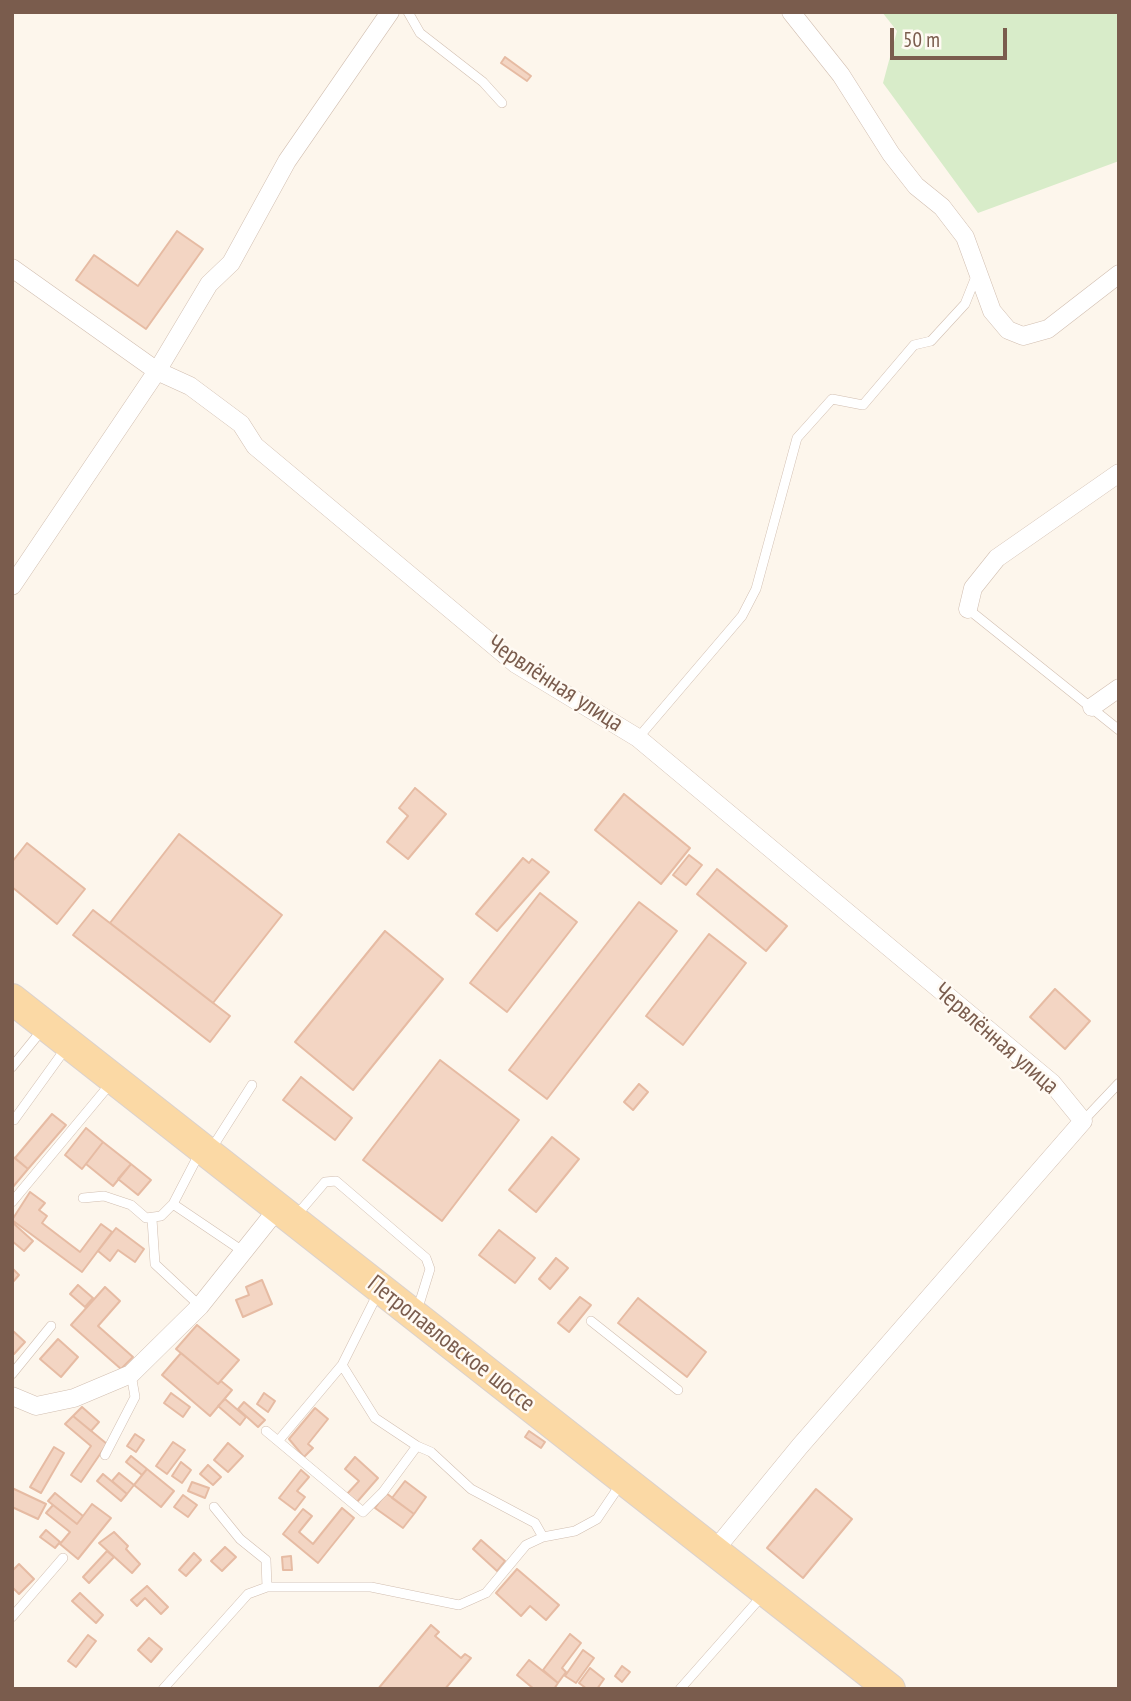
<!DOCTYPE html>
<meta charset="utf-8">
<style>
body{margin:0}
#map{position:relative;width:1131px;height:1701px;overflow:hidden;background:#fdf6ec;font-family:"PT Sans Narrow",sans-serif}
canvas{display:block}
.frame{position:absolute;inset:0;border:14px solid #7a5c4d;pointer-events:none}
.scale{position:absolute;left:890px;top:28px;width:117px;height:32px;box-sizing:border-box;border:4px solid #7a5c4d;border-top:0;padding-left:9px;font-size:21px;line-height:24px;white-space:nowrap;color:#7a5c4d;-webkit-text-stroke:5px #fffaf3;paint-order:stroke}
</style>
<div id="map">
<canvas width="1131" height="1701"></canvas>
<div class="frame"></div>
<div class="scale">50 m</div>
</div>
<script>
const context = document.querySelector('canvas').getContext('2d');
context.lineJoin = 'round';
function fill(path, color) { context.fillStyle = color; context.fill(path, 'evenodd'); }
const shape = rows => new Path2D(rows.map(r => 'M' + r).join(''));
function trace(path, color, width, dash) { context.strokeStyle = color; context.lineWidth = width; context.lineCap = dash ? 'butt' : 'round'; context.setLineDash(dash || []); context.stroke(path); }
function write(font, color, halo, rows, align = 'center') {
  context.font = font + ' "PT Sans Narrow",sans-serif'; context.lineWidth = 5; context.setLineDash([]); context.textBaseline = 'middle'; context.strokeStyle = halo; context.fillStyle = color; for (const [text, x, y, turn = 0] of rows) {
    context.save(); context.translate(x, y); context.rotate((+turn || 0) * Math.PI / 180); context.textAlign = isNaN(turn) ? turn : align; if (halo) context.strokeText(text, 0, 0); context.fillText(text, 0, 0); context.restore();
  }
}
fill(shape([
 [882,12,1119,12,1119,161,978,213,883,83,897,31]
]), '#d8ecc9');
const building = shape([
 [505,57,531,76,527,81,501,63,505,57],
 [177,231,203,249,146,329,76,280,94,255,138,286,177,231],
 [415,788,446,814,408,859,387,842,408,816,399,808,415,788],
 [624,794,690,848,661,884,595,830,624,794],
 [179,834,282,915,213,1003,110,923,179,834],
 [27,843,85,889,57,924,12,887,12,862,27,843],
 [689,855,702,865,686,885,673,875,689,855],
 [523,858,529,863,532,859,549,872,497,931,476,914,523,858],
 [717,869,787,926,766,951,697,894,717,869],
 [540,893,577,922,507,1012,470,983,540,893],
 [639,902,677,931,547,1099,509,1070,639,902],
 [93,910,230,1016,210,1042,73,935,93,910],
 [385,931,443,979,353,1090,295,1042,385,931],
 [709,934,746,963,683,1045,646,1016,709,934],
 [1055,989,1090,1021,1065,1049,1030,1017,1055,989],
 [440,1060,519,1120,442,1221,363,1160,440,1060],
 [301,1077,352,1118,335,1140,283,1100,301,1077],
 [639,1084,648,1092,633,1110,624,1102,639,1084],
 [52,1114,66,1125,28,1169,15,1158,52,1114],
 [86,1128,103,1142,82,1169,65,1155,86,1128],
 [552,1137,579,1159,536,1212,509,1190,552,1137],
 [103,1142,131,1164,113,1186,86,1164,103,1142],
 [12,1156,28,1169,12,1188,12,1156],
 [131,1164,151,1180,138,1195,118,1179,131,1164],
 [30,1192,45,1203,39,1210,47,1216,42,1223,80,1252,101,1224,112,1232,82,1272,12,1220,30,1192],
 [12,1222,33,1241,24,1251,12,1241,12,1222],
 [116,1228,144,1249,135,1262,118,1250,110,1261,98,1251,116,1228],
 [499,1230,535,1258,515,1283,479,1255,499,1230],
 [556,1258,568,1268,550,1289,539,1279,556,1258],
 [12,1268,19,1275,12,1283,12,1268],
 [262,1280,272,1304,243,1317,236,1300,249,1295,246,1287,262,1280],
 [78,1285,93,1298,85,1307,70,1294,78,1285],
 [105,1287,120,1301,98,1326,133,1357,121,1369,71,1325,105,1287],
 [580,1297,591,1305,569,1332,558,1323,580,1297],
 [638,1298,706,1352,687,1377,618,1323,638,1298],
 [197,1325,239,1360,218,1384,176,1349,197,1325],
 [13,1331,25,1342,14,1354,12,1352,13,1331],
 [58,1339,78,1357,61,1377,40,1359,58,1339],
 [181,1353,218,1384,221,1381,232,1390,210,1416,162,1375,181,1353],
 [171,1393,190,1407,183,1417,164,1403,171,1393],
 [264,1393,275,1401,268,1412,257,1404,264,1393],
 [225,1399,246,1417,240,1425,218,1406,225,1399],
 [244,1402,265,1420,258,1427,238,1409,244,1402],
 [82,1407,99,1422,91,1431,73,1416,82,1407],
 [315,1408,328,1419,308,1444,313,1448,304,1457,289,1439,315,1408],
 [73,1416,107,1444,81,1482,71,1475,91,1446,65,1424,73,1416],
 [529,1431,545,1442,541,1448,525,1437,529,1431],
 [135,1434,144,1440,136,1452,127,1446,135,1434],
 [173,1442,185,1450,167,1474,156,1466,173,1442],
 [228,1443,243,1456,228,1472,214,1460,228,1443],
 [54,1447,64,1453,41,1493,30,1487,54,1447],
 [131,1456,147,1469,142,1475,126,1462,131,1456],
 [355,1457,378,1478,357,1502,347,1494,359,1481,345,1469,355,1457],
 [181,1462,191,1470,182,1483,172,1476,181,1462],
 [208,1465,221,1477,213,1485,200,1474,208,1465],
 [147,1469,174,1491,161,1507,134,1485,147,1469],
 [301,1470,309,1477,297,1491,305,1497,295,1510,279,1498,301,1470],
 [119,1473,134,1485,127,1494,112,1481,119,1473],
 [103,1474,127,1494,121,1501,97,1481,103,1474],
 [405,1481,426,1497,414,1514,392,1498,405,1481],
 [192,1482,209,1488,205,1498,188,1491,192,1482],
 [12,1488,46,1504,38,1519,12,1507,12,1488],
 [816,1489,852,1519,803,1578,767,1548,816,1489],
 [55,1493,83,1516,77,1524,48,1501,55,1493],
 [386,1493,414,1514,403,1528,375,1508,386,1493],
 [183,1495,197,1505,188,1517,174,1507,183,1495],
 [92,1504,111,1518,78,1559,60,1544,70,1532,46,1513,53,1505,77,1524,92,1504],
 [342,1508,354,1518,318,1563,283,1534,303,1509,312,1516,299,1532,313,1544,342,1508],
 [46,1530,60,1542,55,1548,40,1537,46,1530],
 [114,1532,128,1546,126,1549,140,1564,132,1573,99,1543,114,1532],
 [481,1540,505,1561,497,1571,473,1549,481,1540],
 [225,1547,236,1557,222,1571,211,1561,225,1547],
 [107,1551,114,1557,89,1583,83,1577,107,1551],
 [194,1553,201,1560,186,1576,179,1570,194,1553],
 [291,1556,292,1570,283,1570,282,1557,291,1556],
 [19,1564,34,1579,19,1594,12,1587,12,1571,19,1564],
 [517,1569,559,1605,546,1620,530,1606,521,1616,496,1593,517,1569],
 [147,1586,168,1607,161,1614,145,1598,137,1606,131,1600,147,1586],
 [80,1593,103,1615,96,1623,72,1601,80,1593],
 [431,1625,439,1632,435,1636,461,1658,465,1654,471,1658,445,1689,378,1689,431,1625],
 [570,1634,581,1643,562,1668,566,1672,558,1683,543,1670,570,1634],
 [88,1635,96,1641,76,1667,68,1661,88,1635],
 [149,1638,162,1649,151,1662,138,1650,149,1638],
 [583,1650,594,1658,576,1683,565,1676,583,1650],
 [529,1660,558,1683,554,1689,534,1689,517,1675,529,1660],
 [622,1666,630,1672,622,1682,615,1676,622,1666],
 [590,1668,604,1679,597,1689,587,1689,579,1683,590,1668]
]);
fill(building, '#f3d5c3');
trace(building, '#e6bba3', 2);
const lane = shape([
 [408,12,420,33,483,82,502,103],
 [968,609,1119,730],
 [638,738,742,616,756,589,797,438,832,399,863,405,914,345,931,341,965,304,977,274],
 [12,1067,42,1030],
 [14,1120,66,1048],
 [1083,1121,1119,1083],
 [210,1151,252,1085],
 [83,1198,104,1196,131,1205,146,1218,161,1216,173,1204,200,1152],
 [12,1202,111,1083],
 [173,1204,244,1252],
 [295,1217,325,1182,336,1181,426,1258,430,1269,417,1311],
 [152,1219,155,1264,200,1306],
 [591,1321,678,1390],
 [342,1365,375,1418,417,1446,431,1452,471,1489,535,1523,543,1537],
 [12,1374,51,1326],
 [266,1431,363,1512,383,1492,417,1446],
 [279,1440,342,1365,378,1293],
 [105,1455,135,1397,131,1374],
 [214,1507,240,1539,266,1560,267,1587],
 [12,1617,63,1558],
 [163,1689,248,1594,267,1587,371,1587,459,1605,486,1593,526,1545,543,1537,575,1531,597,1519,622,1482],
 [680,1689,762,1596]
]);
const street = shape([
 [791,12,841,75,891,154,916,186,942,207,965,237,992,311,1008,330,1023,336,1048,329,1119,274],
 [12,268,157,371,190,386,241,424,255,446,516,664,638,738,1052,1083,1083,1121,800,1446,714,1551],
 [12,586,157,371,209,284,231,263,287,161,390,12],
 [968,609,973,588,997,558,1119,473],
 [1092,707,1119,688],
 [12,1396,36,1406,74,1398,131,1374,200,1306,279,1207]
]);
const primary = shape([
 [12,999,890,1689]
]);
trace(lane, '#d1beb0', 10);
trace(street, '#d1beb0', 19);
trace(primary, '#dad1cd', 32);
trace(lane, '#fff', 9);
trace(street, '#fff', 18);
trace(primary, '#fbd9a5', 30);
write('24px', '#7a5c4d', '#fffaf3', [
 ["Червлённая улица",555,684,33],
 ["Червлённая улица",996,1039,41],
 ["Петропавловское шоссе",451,1344,38]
]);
</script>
